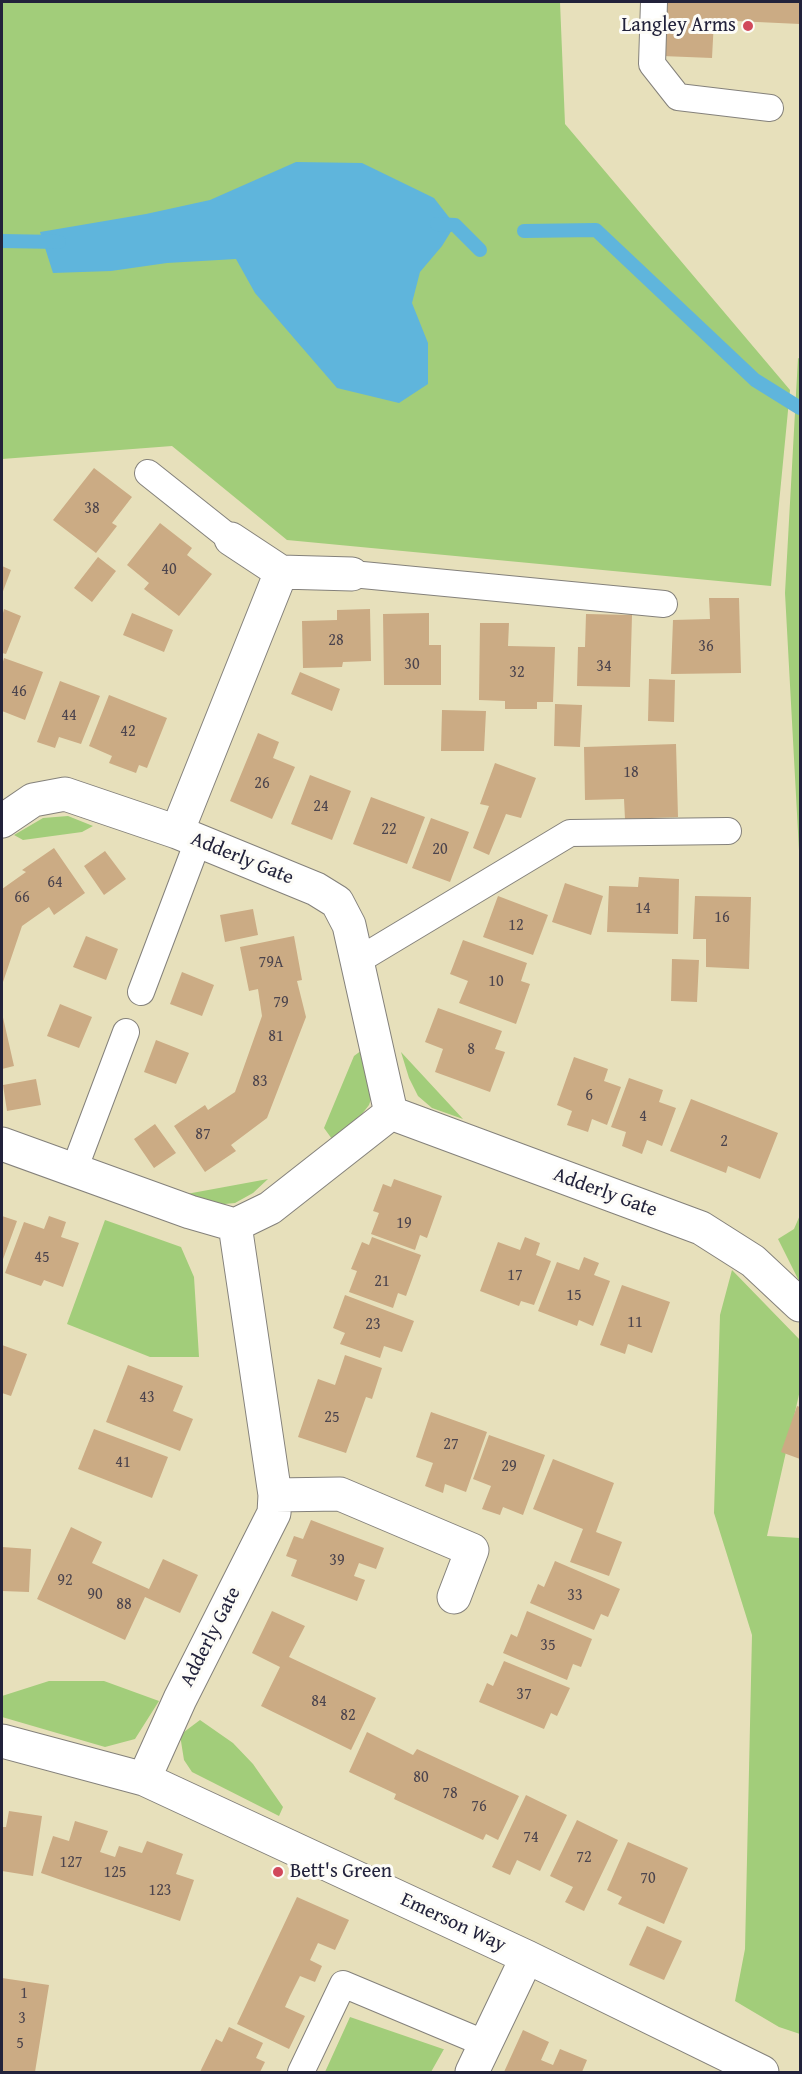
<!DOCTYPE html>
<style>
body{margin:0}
#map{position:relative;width:802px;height:2074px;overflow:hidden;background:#e7e0bb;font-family:"Gentium Book Plus",serif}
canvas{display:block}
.frame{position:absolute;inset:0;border:3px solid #22223b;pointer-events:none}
</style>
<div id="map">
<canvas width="802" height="2074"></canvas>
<div class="frame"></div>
</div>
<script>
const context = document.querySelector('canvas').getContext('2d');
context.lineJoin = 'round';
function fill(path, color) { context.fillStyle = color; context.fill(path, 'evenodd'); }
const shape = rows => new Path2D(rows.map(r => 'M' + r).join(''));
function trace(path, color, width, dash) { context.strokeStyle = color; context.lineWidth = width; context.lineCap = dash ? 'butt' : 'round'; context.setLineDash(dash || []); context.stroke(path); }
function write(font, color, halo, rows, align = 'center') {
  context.font = font + ' "Gentium Book Plus",serif'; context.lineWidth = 6; context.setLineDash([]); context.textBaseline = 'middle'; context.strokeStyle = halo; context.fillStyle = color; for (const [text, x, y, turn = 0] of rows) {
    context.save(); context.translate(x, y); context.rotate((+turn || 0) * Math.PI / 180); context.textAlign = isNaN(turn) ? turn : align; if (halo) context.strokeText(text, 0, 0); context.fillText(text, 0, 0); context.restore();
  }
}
fill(shape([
 [2,2,560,2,565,124,790,390,771,586,287,540,172,446,2,459],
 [798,358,800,359,800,869,785,593],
 [68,816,93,826,82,832,23,840,14,835,43,818],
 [362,1050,372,1096,369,1105,362,1114,332,1139,324,1128,354,1056],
 [401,1052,463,1119,432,1108,418,1096,409,1078],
 [268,1179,253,1193,235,1203,214,1205,181,1195],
 [800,1215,800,1283,778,1239,794,1229],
 [105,1220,181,1247,194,1277,199,1357,150,1357,67,1324],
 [732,1270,800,1340,800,1390,767,1536,800,1538,800,2034,779,2027,735,2001,745,1949,752,1635,714,1513,720,1315],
 [49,1681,104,1681,159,1701,135,1739,105,1747,2,1717,2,1696],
 [200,1720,233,1743,253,1764,283,1807,279,1816,192,1772,184,1760,180,1735],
 [350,2017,443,2049,444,2049,431,2072,325,2072]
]), '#a2cd7a');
fill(shape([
 [296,162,362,163,434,198,455,225,442,246,420,272,412,303,428,343,428,384,399,403,337,388,255,293,236,259,167,263,111,271,53,273,40,232,146,214,210,200]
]), '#5fb5dc');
trace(shape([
 [437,224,455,225,480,250],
 [524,231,596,230,755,380,800,408],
 [2,241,59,242]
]), '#5fb5dc', 14);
fill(shape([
 [664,2,800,2,800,24,714,20,712,58,662,56],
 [94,468,132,497,112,523,117,526,96,553,53,520],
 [160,523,192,548,187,555,212,574,179,616,144,589,149,583,127,565],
 [98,557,116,571,92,602,74,588],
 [2,566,11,570,2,594],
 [709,598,739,598,741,673,671,674,673,620,710,619],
 [4,609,21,616,6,654,2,653,2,617],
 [370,609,371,661,343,662,342,667,303,668,302,621,337,620,337,610],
 [132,613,173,630,164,652,123,635],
 [429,613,429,645,441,645,441,685,384,685,383,614],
 [586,614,632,615,630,687,577,686,578,647,585,647],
 [480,623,509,623,508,646,555,647,553,702,537,702,537,709,505,709,505,701,479,700],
 [4,658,43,672,25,720,2,711,2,665],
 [300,672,340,689,332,711,291,694],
 [649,679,675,680,674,722,648,721],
 [60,681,100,696,81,744,59,737,55,748,37,742],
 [109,695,167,718,147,768,139,765,136,773,109,763,112,756,89,746],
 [555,704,582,705,580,747,554,746],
 [442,710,486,711,484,751,441,751],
 [258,733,279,742,273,758,295,767,272,819,230,801],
 [676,744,678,817,625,819,624,799,585,800,584,747],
 [495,763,536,778,521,818,506,814,489,855,473,848,489,806,480,804],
 [310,775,351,791,332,840,291,824],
 [371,797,425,817,407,864,353,844],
 [431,818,469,832,450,882,412,868],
 [54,848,85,893,54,915,49,907,22,926,2,985,2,889,26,872,22,870],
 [105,851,126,879,104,895,84,866],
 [639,877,679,879,678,934,607,932,609,886,638,887],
 [565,883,603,896,591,935,552,922],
 [498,896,548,915,533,955,483,937],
 [695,896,751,897,749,969,706,967,706,939,693,939],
 [253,909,258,935,225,942,220,915],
 [86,936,118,949,106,980,73,967],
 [294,936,302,980,297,981,306,1017,267,1118,231,1145,236,1151,205,1172,174,1126,205,1105,208,1110,235,1092,262,1016,258,989,249,991,240,947],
 [463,940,527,963,521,981,530,984,516,1024,459,1003,468,981,450,974],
 [672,959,699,960,697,1002,671,1001],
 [182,972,214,985,202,1016,170,1004],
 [60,1004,92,1017,79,1048,47,1036],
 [438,1008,502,1031,495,1049,505,1052,490,1092,435,1072,443,1049,425,1042],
 [2,1013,14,1066,2,1069],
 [156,1040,189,1053,176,1084,144,1072],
 [574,1057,608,1069,604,1081,621,1087,607,1125,592,1119,588,1132,567,1125,572,1111,557,1105],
 [629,1078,663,1090,659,1102,676,1108,662,1146,647,1140,642,1154,622,1146,626,1132,611,1127],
 [36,1079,41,1105,7,1111,3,1085],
 [691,1099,778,1133,760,1179,728,1166,726,1173,670,1151],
 [155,1124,176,1153,154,1168,134,1139],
 [394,1179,442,1196,427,1238,420,1235,415,1250,371,1234,379,1213,373,1211,383,1184,391,1187],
 [2,1216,17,1221,2,1262],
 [49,1216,66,1222,61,1237,79,1243,63,1287,44,1280,41,1286,5,1273,24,1222,44,1229],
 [372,1237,421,1255,406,1296,398,1293,393,1308,349,1292,357,1271,351,1269,362,1242,369,1245],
 [525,1237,540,1243,536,1255,551,1261,534,1305,521,1301,519,1306,480,1291,498,1242,520,1250],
 [584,1257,599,1263,594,1275,610,1281,593,1326,579,1320,577,1326,538,1311,557,1262,579,1270],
 [622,1285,670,1302,652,1353,628,1344,625,1354,600,1345],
 [345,1295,414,1321,402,1352,384,1346,380,1358,340,1344,345,1333,333,1328],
 [2,1345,27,1354,11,1396,2,1393],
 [345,1355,382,1368,372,1399,366,1397,346,1453,298,1437,318,1379,335,1385],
 [128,1365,183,1386,173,1411,193,1419,180,1451,106,1422],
 [797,1406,800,1407,800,1459,781,1452],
 [431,1412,487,1432,466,1492,445,1484,443,1493,425,1486,433,1463,416,1457],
 [94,1429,168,1457,152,1498,78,1469],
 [489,1435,545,1455,523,1515,503,1507,500,1515,482,1509,491,1486,473,1479],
 [553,1459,614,1483,596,1532,622,1542,609,1576,570,1562,583,1529,533,1509],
 [311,1520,384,1548,376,1569,359,1563,354,1576,365,1580,357,1601,291,1576,297,1560,286,1556,294,1536,303,1539],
 [71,1527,102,1542,92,1563,149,1589,163,1559,198,1575,180,1613,145,1597,125,1640,37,1599],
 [2,1547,31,1549,29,1592,2,1591],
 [555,1561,620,1589,608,1617,601,1614,594,1630,530,1603,538,1584,544,1587],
 [272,1611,305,1626,289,1657,376,1698,351,1750,261,1706,280,1667,252,1653],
 [527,1611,592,1639,581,1667,573,1664,567,1680,503,1653,511,1634,517,1637],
 [504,1661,570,1688,557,1716,551,1713,544,1729,479,1702,487,1683,493,1686],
 [367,1732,413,1755,417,1749,519,1796,498,1840,486,1834,483,1840,394,1799,396,1794,349,1772],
 [526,1795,567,1815,540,1871,517,1860,510,1875,492,1867],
 [9,1811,42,1816,33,1876,2,1871,2,1827,6,1827],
 [577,1820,618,1840,584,1911,565,1902,573,1887,550,1876],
 [75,1821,108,1831,100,1852,115,1857,119,1846,142,1853,147,1841,183,1854,176,1874,194,1880,180,1921,41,1873,53,1836,69,1841],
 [628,1842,688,1868,664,1924,618,1904,622,1897,607,1890],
 [297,1897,349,1920,335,1950,318,1943,310,1960,322,1966,315,1982,300,1976,290,1996,285,2007,305,2016,289,2049,237,2024],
 [647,1926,682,1941,664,1980,629,1965],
 [2,1978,49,1985,35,2072,2,2072],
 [229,2027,263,2043,256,2058,265,2062,260,2072,200,2072,216,2039,222,2042],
 [523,2030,549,2042,541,2060,553,2065,560,2049,587,2060,582,2072,504,2072]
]), '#cbab84');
const service = shape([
 [654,2,652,64,678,97,770,108],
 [148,473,231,539],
 [352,574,664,604],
 [357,961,570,833,728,831],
 [141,992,198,841],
 [74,1170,126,1032],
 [301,2072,343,1984,486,2044]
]);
const minor = shape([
 [231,539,281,572],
 [2,821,33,800,65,794,177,832,316,889,337,902,349,925,391,1113],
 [177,832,281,572,352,574],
 [391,1113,701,1228,753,1261,800,1305],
 [2,1144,190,1212,235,1225,270,1208,391,1113],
 [275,1495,340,1494,472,1550,454,1597],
 [2,1741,144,1779,527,1957,762,2072],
 [144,1779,180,1699,274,1513,275,1495,235,1225],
 [472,2072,527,1957]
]);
trace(service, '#84817b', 28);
trace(minor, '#84817b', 35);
trace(service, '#fff', 26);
trace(minor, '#fff', 33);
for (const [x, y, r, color] of [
 [748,26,6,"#d1495b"],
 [278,1872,6,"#d1495b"]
]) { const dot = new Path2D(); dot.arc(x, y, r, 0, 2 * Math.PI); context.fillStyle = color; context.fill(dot); trace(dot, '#fdfcf7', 2); }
write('16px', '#4c444d', null, [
 ["38",92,509],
 ["40",169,570],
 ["28",336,641],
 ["36",706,647],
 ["30",412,665],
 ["34",604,667],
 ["32",517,673],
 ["46",19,692],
 ["44",69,716],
 ["42",128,732],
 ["18",631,773],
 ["26",262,784],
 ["24",321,807],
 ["22",389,830],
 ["20",440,850],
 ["64",55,883],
 ["66",22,898],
 ["14",643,909],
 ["16",722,918],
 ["12",516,926],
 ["79A",271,963],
 ["10",496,982],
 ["79",281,1003],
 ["81",276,1037],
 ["8",471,1050],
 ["83",260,1082],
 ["6",589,1096],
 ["4",643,1117],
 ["87",203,1135],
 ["2",724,1142],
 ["19",404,1224],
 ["45",42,1258],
 ["17",515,1276],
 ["21",382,1282],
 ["15",574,1296],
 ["11",635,1323],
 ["23",373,1325],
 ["43",147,1398],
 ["25",332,1418],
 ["27",451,1445],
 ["41",123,1463],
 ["29",509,1467],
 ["39",337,1561],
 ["92",65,1581],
 ["90",95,1595],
 ["33",575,1596],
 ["88",124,1605],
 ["35",548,1646],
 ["37",524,1695],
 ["84",319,1702],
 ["82",348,1716],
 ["80",421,1778],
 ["78",450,1794],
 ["76",479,1807],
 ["74",531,1838],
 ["72",584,1858],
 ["127",71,1863],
 ["125",115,1873],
 ["70",648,1879],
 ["123",160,1891],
 ["1",24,1994],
 ["3",22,2019],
 ["5",20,2044]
]);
write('20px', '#22223b', '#fdfcf7', [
 ["Langley Arms",736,26],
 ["Bett's Green",290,1872,"left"]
], 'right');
write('20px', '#22223b', '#fdfcf7', [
 ["Adderly Gate",242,859,22],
 ["Adderly Gate",605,1193,20],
 ["Adderly Gate",211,1637,-63],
 ["Emerson Way",453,1923,25]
]);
</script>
